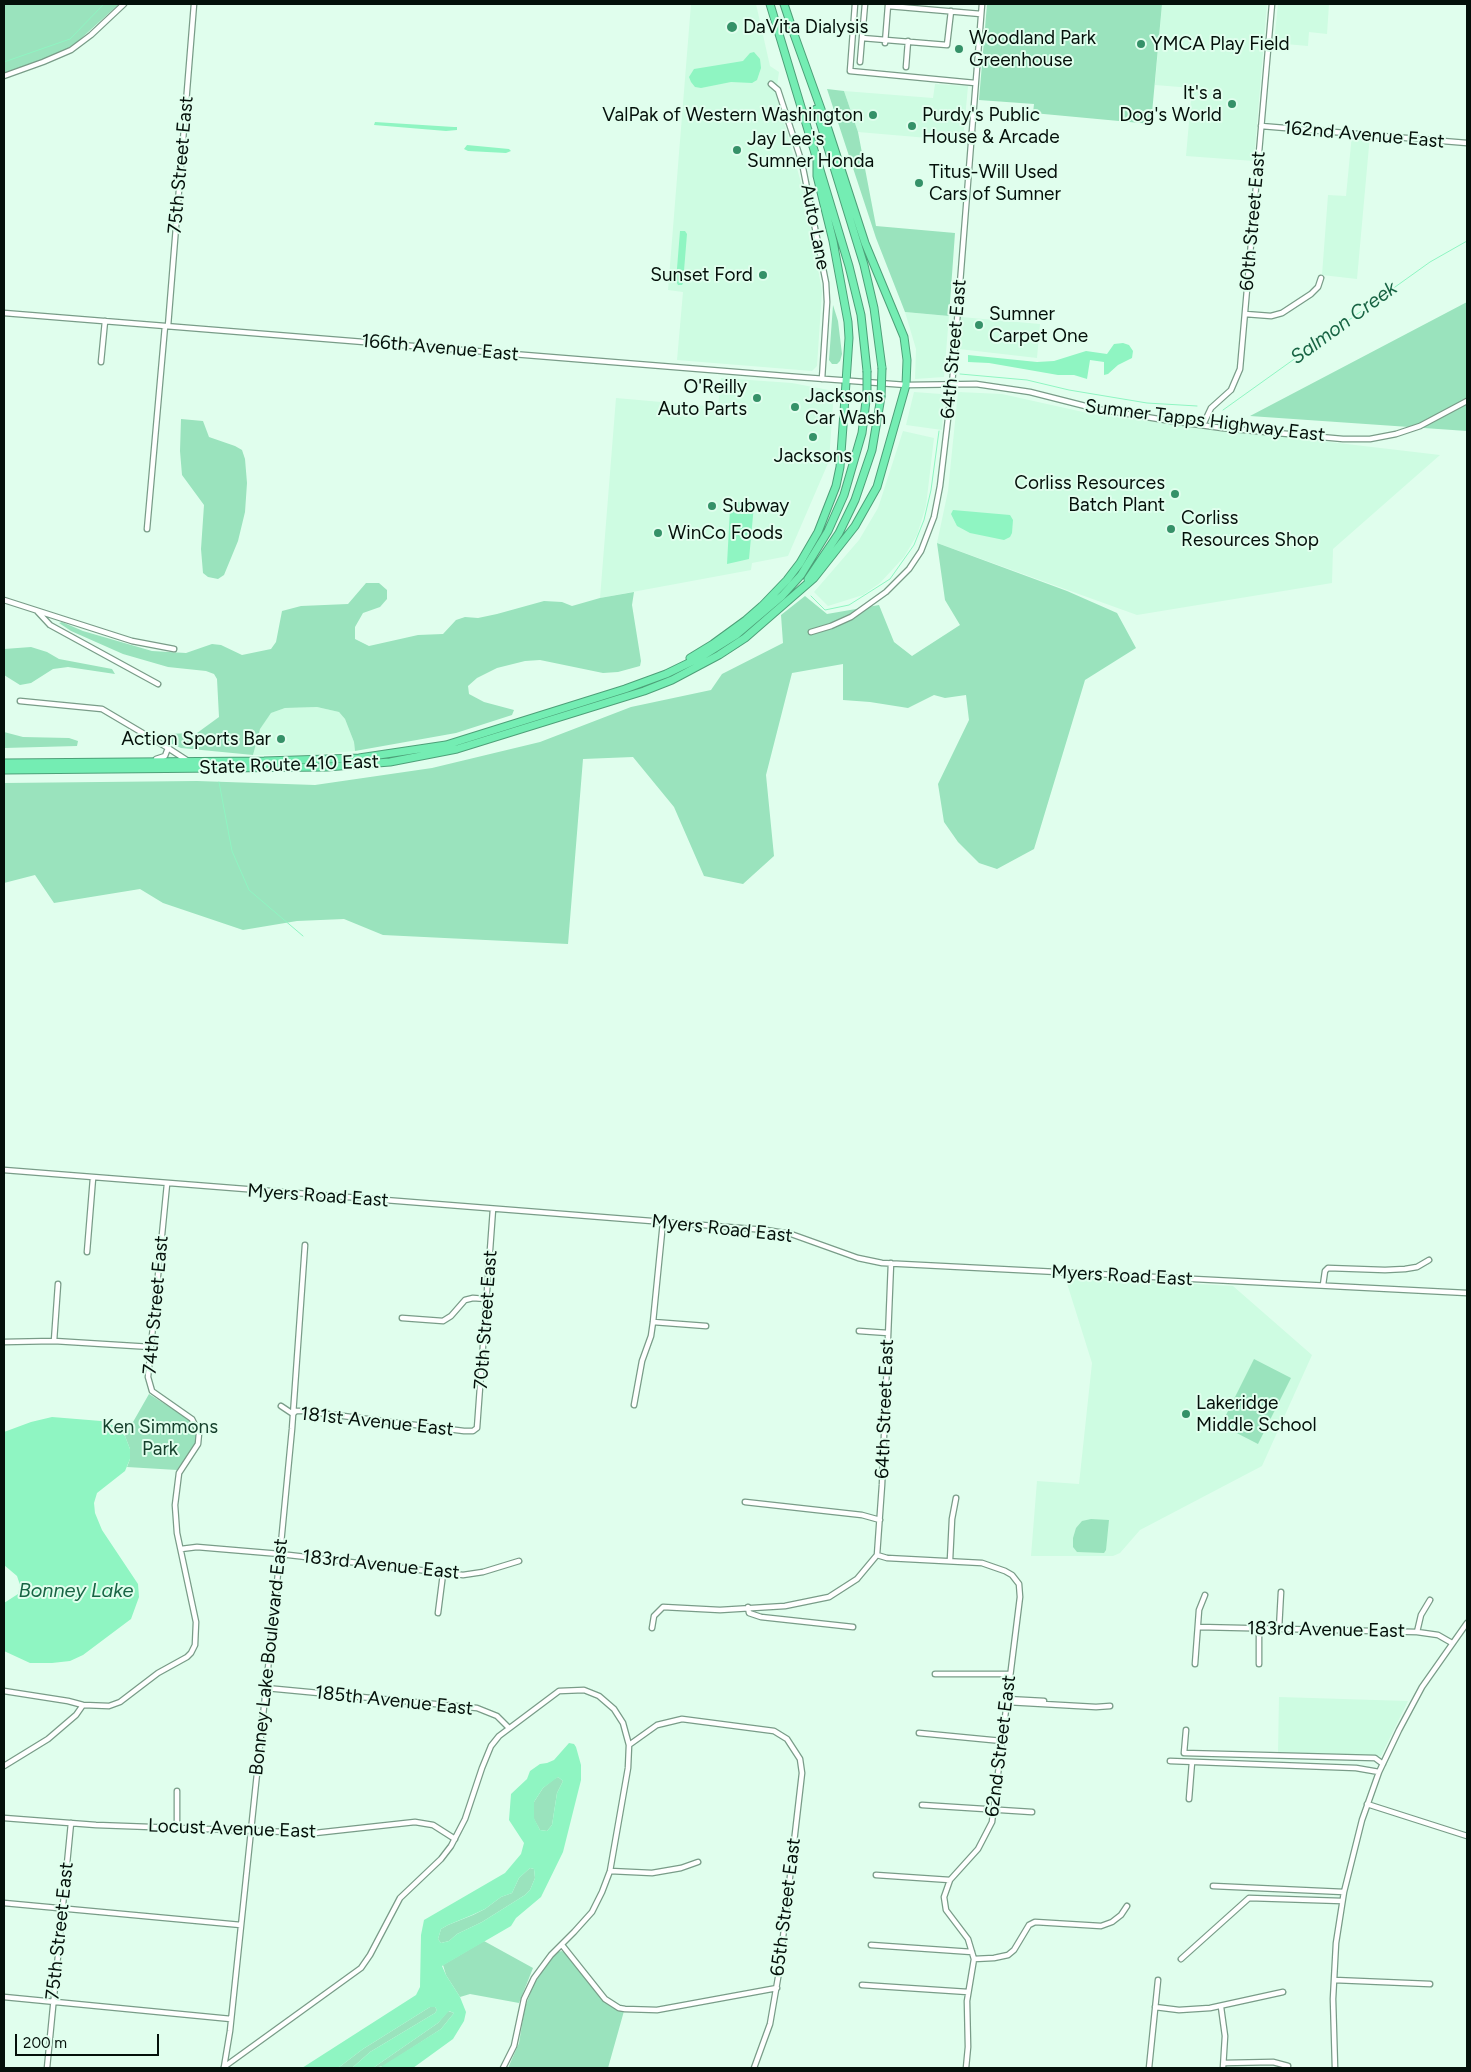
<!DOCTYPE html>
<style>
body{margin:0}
#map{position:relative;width:1471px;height:2072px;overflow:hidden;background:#e0feed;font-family:Figtree,sans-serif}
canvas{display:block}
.frame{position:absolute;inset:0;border:5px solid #04100a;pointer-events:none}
.scale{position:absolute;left:15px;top:2034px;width:144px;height:22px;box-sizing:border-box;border:2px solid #04100a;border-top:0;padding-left:6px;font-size:15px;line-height:18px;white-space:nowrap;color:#04100a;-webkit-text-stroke:4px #e0feed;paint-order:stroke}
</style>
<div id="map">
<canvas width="1471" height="2072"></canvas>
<div class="frame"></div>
<div class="scale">200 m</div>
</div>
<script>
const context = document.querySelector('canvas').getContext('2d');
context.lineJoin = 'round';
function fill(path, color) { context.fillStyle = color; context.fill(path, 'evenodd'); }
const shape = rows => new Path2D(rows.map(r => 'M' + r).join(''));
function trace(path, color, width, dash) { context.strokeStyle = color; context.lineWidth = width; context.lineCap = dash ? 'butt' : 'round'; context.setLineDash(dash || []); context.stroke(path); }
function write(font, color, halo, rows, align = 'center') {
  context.font = font + ' Figtree,sans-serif'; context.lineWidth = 4; context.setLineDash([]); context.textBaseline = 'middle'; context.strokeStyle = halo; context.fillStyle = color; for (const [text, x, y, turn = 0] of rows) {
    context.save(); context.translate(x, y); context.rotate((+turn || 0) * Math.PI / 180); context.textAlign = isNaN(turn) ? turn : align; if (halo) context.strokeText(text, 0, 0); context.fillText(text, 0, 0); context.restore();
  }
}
fill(shape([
 [691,4,756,4,770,66,779,72,776,93,805,197,822,291,817,366,812,371,677,360,683,292,668,290],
 [1162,4,1267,4,1254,161,1186,156,1192,88,1155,85],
 [1278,4,1329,4,1327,34,1309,32,1308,46,1274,43],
 [935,84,968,86,963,141,858,132,844,91,933,98],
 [1352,134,1370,135,1357,279,1322,275,1328,195,1346,196],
 [905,312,949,316,944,377,915,379,916,349],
 [961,317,1040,324,1037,358,959,349],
 [721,378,792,383,834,391,829,461,788,556,752,563,751,570,600,598,616,398,718,407],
 [914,392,941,394,944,397,942,430,906,425],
 [958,392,1002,394,1092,414,1440,455,1333,549,1332,583,1137,615,937,543,948,491],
 [903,431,934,438,926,506,917,535,904,557,880,583,863,595,828,606,814,592,859,540,878,508],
 [317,707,339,712,345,719,354,742,355,751,310,755,253,755,259,729,271,713,285,708],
 [1065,1277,1233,1286,1312,1355,1262,1466,1140,1530,1120,1553,1113,1556,1031,1556,1037,1481,1079,1484,1092,1363],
 [1279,1697,1408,1701,1381,1756,1278,1753]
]), '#cefce2');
fill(shape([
 [4,4,119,4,76,43,60,53,4,73],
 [987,4,1162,4,1151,124,1033,113,1034,104,979,100],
 [827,89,844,91,858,132,876,226,955,233,949,316,905,312,876,238],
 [1467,302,1467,431,1250,416],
 [833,305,838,321,842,354,840,361,837,364,832,364,829,360],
 [181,419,203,421,209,437,235,446,242,450,245,459,247,483,245,512,238,541,224,575,218,579,208,577,203,573,201,549,204,505,182,475,180,451],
 [937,543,1067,591,1117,613,1136,648,1085,680,1034,849,997,869,979,863,958,842,944,822,938,784,969,720,966,695,945,698,934,695,908,708,870,702,843,700,843,664,792,673,766,775,774,856,743,884,704,876,674,807,633,757,583,759,568,944,383,935,344,919,297,921,243,930,163,903,140,889,54,903,35,875,4,883,4,783,197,781,315,785,432,768,540,742,631,707,711,690,722,674,783,643,781,615,805,596,827,614,879,605,894,642,912,656,960,625,945,600],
 [366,583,379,583,387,590,387,599,380,607,363,613,355,627,355,639,369,646,418,635,443,634,456,620,465,617,478,618,497,614,544,601,562,602,572,606,600,598,634,592,632,605,641,661,640,666,618,672,603,673,540,660,525,661,497,668,477,678,468,686,469,694,484,702,514,710,512,715,456,733,355,751,354,742,345,719,339,712,317,707,285,708,271,713,260,729,253,755,181,748,163,740,164,734,197,733,219,717,217,679,214,674,206,671,168,667,123,654,71,631,59,623,62,622,83,631,152,651,186,653,212,644,221,645,242,655,271,649,276,642,282,611,301,606,348,604],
 [31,647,47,652,59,659,112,669,115,674,68,667,53,669,31,683,20,685,4,675,4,649],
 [4,732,23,737,69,738,78,741,77,746,4,748],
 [1254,1359,1291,1378,1258,1444,1221,1425],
 [149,1394,190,1420,194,1426,197,1435,195,1445,177,1470,127,1467,130,1459,130,1449,125,1436],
 [1091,1519,1109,1520,1106,1550,1104,1553,1077,1552,1073,1547,1073,1538,1076,1528,1082,1521],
 [558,1777,563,1781,557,1793,552,1825,547,1831,540,1830,534,1819,534,1802,543,1788,554,1779],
 [530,1868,534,1869,535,1878,530,1890,525,1895,482,1922,457,1934,449,1941,441,1943,438,1939,441,1929,448,1925,473,1915,485,1909,501,1897,512,1893,519,1878],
 [484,1941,533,1968,519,2003,470,1994,460,1997,446,1975,443,1965],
 [562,1951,566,1954,600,1997,612,2007,624,2011,608,2068,508,2068,519,2043,525,2007,534,1984,551,1958,557,1952],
 [430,2007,435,2007,437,2010,435,2013,370,2052,352,2068,338,2068,363,2049],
 [448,2011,454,2013,441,2029,384,2066,373,2068,438,2023]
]), '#9ae3bd');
fill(shape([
 [754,52,760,59,761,68,757,80,752,83,731,82,701,88,695,87,691,82,689,77,694,69,743,61,750,53],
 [375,122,454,127,457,127,457,130,446,131,374,125],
 [467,145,509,149,511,151,506,153,468,151,464,149],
 [680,231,685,231,687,234,683,283,682,285,678,285,676,281],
 [1123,343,1129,345,1133,351,1132,358,1118,365,1108,374,1104,375,1104,362,1090,360,1087,379,1074,375,1058,375,989,363,968,362,968,355,1037,362,1054,361,1086,351,1107,354,1114,344],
 [738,502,751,503,754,505,749,559,727,564,730,509],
 [953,510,1010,515,1013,520,1012,533,1010,537,1004,540,970,533,957,526,951,514],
 [52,1417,101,1421,115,1426,125,1436,130,1449,130,1459,125,1471,97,1493,94,1503,95,1513,102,1530,138,1584,139,1597,131,1619,83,1655,70,1661,52,1663,30,1663,4,1651,4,1603,18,1594,20,1585,17,1576,4,1565,4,1432,31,1422],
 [569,1743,574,1744,576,1747,581,1765,581,1780,563,1852,541,1897,516,1918,511,1926,442,1966,446,1975,460,1997,466,2012,464,2021,453,2039,413,2068,379,2068,441,2029,454,2013,449,2011,438,2023,373,2068,352,2068,370,2052,435,2013,437,2010,435,2007,430,2007,363,2049,338,2068,302,2068,416,1995,420,1987,421,1935,424,1920,505,1873,521,1854,524,1843,509,1820,511,1794,527,1779,530,1771,540,1764,547,1763,554,1760],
 [558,1777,563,1781,557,1793,552,1825,547,1831,540,1830,534,1818,534,1802,543,1788],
 [530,1868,534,1869,535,1878,530,1890,525,1895,482,1922,457,1934,449,1941,441,1943,438,1939,441,1929,448,1925,472,1915,485,1909,501,1897,512,1893,519,1878]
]), '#8ff5c2');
trace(shape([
 [4,62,70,39,104,4],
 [960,374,1027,380,1069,390,1147,403,1197,406],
 [1223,410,1430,262,1467,241],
 [811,596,825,610,849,605,890,579,914,545,924,520,931,490,939,431],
 [219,782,232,851,249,890,303,936]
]), '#8ff5c2', 1);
const minor = shape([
 [855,4,850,71,975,83],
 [865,4,862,38,886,40,947,45,951,11],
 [888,6,981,14],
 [885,43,888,5],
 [860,62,862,38],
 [906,67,908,41],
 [4,76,43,62,71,50,91,35,124,4],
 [771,84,778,90,802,163,826,283,827,302,822,379],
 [1261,126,1467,143],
 [4,313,798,377,906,385,976,384,1030,392,1097,409,1171,421,1222,428,1343,439,1370,439,1396,434,1420,426,1467,401],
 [1245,314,1271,316,1282,313,1311,294,1318,287,1321,278],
 [168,326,194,4],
 [101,362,105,321],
 [1203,425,1211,408,1231,390,1240,369,1272,4],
 [147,529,165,326],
 [4,600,132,641,174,649],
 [37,611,50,625,158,684],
 [811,632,831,626,851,617,886,592,909,569,921,551,934,517,940,486,952,385,982,4],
 [20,701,102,709,168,748],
 [156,759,165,756,168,748,188,761],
 [4,1170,766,1230,791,1234,858,1258,882,1263,1467,1293],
 [87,1252,93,1178],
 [1323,1285,1325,1271,1328,1268,1385,1270,1405,1269,1417,1267,1429,1260],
 [402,1318,443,1321,451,1316,465,1300,473,1298,486,1299],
 [653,1322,706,1326],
 [859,1331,888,1333],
 [54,1341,58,1284],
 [4,1342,54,1341,151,1347],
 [634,1405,642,1361,651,1336,653,1322,663,1222],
 [281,1406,293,1414],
 [293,1414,296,1411,303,1411,464,1431,473,1431,477,1428,493,1209],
 [745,1502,862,1515,880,1520],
 [181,1549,197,1547,280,1554,463,1575,483,1572,519,1561],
 [877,1555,887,1558,982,1563,1005,1571,1012,1575,1019,1584,1020,1597,992,1822,978,1849,950,1880,944,1897,946,1910,968,1939,974,1959,967,2001,968,2047,966,2068],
 [950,1560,952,1519,956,1498],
 [748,1607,749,1613,761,1617,853,1627],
 [438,1613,443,1574],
 [1198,1627,1417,1632,1438,1635,1452,1643],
 [652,1628,654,1616,663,1607,720,1610,785,1606,829,1597,857,1579,877,1555,882,1485,891,1263],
 [1259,1629,1259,1664],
 [1279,1629,1281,1592],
 [1417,1632,1421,1615,1430,1600],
 [1195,1664,1199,1610,1205,1595],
 [935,1674,1009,1674],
 [266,1688,477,1708,497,1716,508,1727],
 [4,1691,68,1701,83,1705,109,1706,120,1702,158,1673,187,1657,191,1653,195,1645,196,1622,177,1533,175,1505,179,1473,198,1444,199,1433,192,1419,152,1391,148,1377,167,1184],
 [1007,1699,1044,1701],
 [1007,1702,1096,1707,1110,1706],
 [1186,1730,1184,1753,1375,1758,1383,1764],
 [919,1733,1002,1741],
 [629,1745,657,1725,682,1719,774,1731,787,1739,800,1759,802,1773,779,1972,770,2024,754,2068],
 [1170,1761,1356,1768,1379,1772],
 [4,1766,48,1739,76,1715,83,1705],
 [1189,1799,1192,1762],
 [1367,1804,1467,1836],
 [922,1805,1032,1812],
 [4,1818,96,1825,315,1833,415,1822,433,1825,455,1839],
 [177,1828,177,1791],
 [610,1871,652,1873,681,1868,698,1862],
 [876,1875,950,1880],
 [1213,1886,1344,1892],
 [4,1903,241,1925],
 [562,1945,605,1999,619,2008,625,2009,657,2010,777,1988],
 [871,1945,972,1952],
 [974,1959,994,1958,1008,1955,1014,1950,1029,1925,1035,1922,1101,1926,1112,1922,1121,1915,1127,1906],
 [1181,1959,1249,1898,1342,1901],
 [1334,1980,1430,1984],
 [862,1985,968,1992],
 [4,1997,231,2019],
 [1155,2007,1179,2010,1210,2008,1283,1992],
 [1221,2007,1225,2036,1223,2068],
 [1224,2063,1273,2062,1288,2066],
 [224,2067,361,1968,370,1955,400,1898,441,1859,451,1846,465,1819,482,1768,491,1746,499,1736,559,1691,584,1690,599,1696,614,1709,623,1723,629,1745,628,1768,610,1871,602,1892,592,1912,574,1932,551,1955,534,1978,524,1999,514,2046,503,2068],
 [224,2067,230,2031,280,1554,292,1429,305,1245],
 [47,2068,71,1823],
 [1149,2068,1158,1980],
 [1335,2068,1333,1999,1336,1943,1344,1892,1362,1820,1379,1772,1399,1730,1422,1687,1467,1623]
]);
const highway = shape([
 [770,4,849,266,861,315,867,371],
 [784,4,791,25],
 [816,109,864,265,874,308,882,368],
 [808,579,839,533,855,500,872,450,881,397],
 [690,658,713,644,746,620,762,606,787,580,800,563,818,532,836,486,840,467,844,412,849,338,848,322,833,241,817,176,817,160],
 [4,763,264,761,359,758,446,745,625,689,666,674,701,657,736,635,782,596,801,575,828,531,844,495,862,433,867,393],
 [4,770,327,767,390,762,457,749,644,691,672,680,719,655,745,638,814,578,855,526,877,487,906,385,907,360,904,337,865,243,827,126,790,23]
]);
trace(minor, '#799c88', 7);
trace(highway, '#4da078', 9);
trace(minor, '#fff', 4.5);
trace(highway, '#74edb3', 7);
const highwayBridge = shape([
 [867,393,867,371],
 [881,397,882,368]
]);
trace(highwayBridge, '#4da078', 9, []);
trace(highwayBridge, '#74edb3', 7);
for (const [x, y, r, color] of [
 [732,27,6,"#359168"],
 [1141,44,5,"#359168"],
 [959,49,5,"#359168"],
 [1232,104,5,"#359168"],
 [873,115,5,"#359168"],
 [912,126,5,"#359168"],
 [737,150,5,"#359168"],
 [919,183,5,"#359168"],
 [763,275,5,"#359168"],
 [979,325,5,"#359168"],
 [757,398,5,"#359168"],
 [795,407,5,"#359168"],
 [813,437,5,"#359168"],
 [1175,494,5,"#359168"],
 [712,506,5,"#359168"],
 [1171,529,5,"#359168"],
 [658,533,5,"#359168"],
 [281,739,5,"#359168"],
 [1186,1414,5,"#359168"]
]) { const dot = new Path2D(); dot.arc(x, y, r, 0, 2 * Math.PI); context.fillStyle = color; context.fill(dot); trace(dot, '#e0feed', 2); }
write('19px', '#04100a', '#e0feed', [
 ["DaVita Dialysis",743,27],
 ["Woodland Park",969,38],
 ["Greenhouse",969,60],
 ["YMCA Play Field",1151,44],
 ["It's a",1222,93,"right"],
 ["Dog's World",1222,115,"right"],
 ["ValPak of Western Washington",863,115,"right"],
 ["Purdy's Public",922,115],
 ["House & Arcade",922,137],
 ["Jay Lee's",747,139],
 ["Sumner Honda",747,161],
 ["Titus-Will Used",929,172],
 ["Cars of Sumner",929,194],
 ["Sunset Ford",753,275,"right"],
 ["Sumner",989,314],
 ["Carpet One",989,336],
 ["O'Reilly",747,387,"right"],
 ["Auto Parts",747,409,"right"],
 ["Jacksons",805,396],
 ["Car Wash",805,418],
 ["Jacksons",813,456,"center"],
 ["Corliss Resources",1165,483,"right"],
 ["Batch Plant",1165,505,"right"],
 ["Subway",722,506],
 ["Corliss",1181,518],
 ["Resources Shop",1181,540],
 ["WinCo Foods",668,533],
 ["Action Sports Bar",271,739,"right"],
 ["Lakeridge",1196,1403],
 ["Middle School",1196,1425]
], 'left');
write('19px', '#04100a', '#e0feed', [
 ["162nd Avenue East",1364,135,5],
 ["75th Street East",181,165,-85],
 ["60th Street East",1253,221,-85],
 ["Auto Lane",815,227,79],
 ["166th Avenue East",440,348,5],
 ["64th Street East",954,349,-85],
 ["Sumner Tapps Highway East",1205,421,7],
 ["State Route 410 East",289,765,-2],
 ["Myers Road East",318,1196,4],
 ["Myers Road East",722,1229,6],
 ["Myers Road East",1122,1276,3],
 ["74th Street East",156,1305,-85],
 ["70th Street East",486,1320,-86],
 ["64th Street East",885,1409,-88],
 ["181st Avenue East",377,1422,6],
 ["183rd Avenue East",381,1565,6],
 ["183rd Avenue East",1326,1630,1],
 ["Bonney Lake Boulevard East",269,1657,-84],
 ["185th Avenue East",394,1701,6],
 ["62nd Street East",1001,1746,-83],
 ["Locust Avenue East",232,1829,2],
 ["65th Street East",786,1907,-83],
 ["75th Street East",60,1931,-84]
]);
write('19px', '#15402c', '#e0feed', [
 ["Ken Simmons",160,1427],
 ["Park",160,1449]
]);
write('italic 20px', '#186444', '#e0feed', [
 ["Salmon Creek",1344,323,-36],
 ["Bonney Lake",76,1591]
]);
</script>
